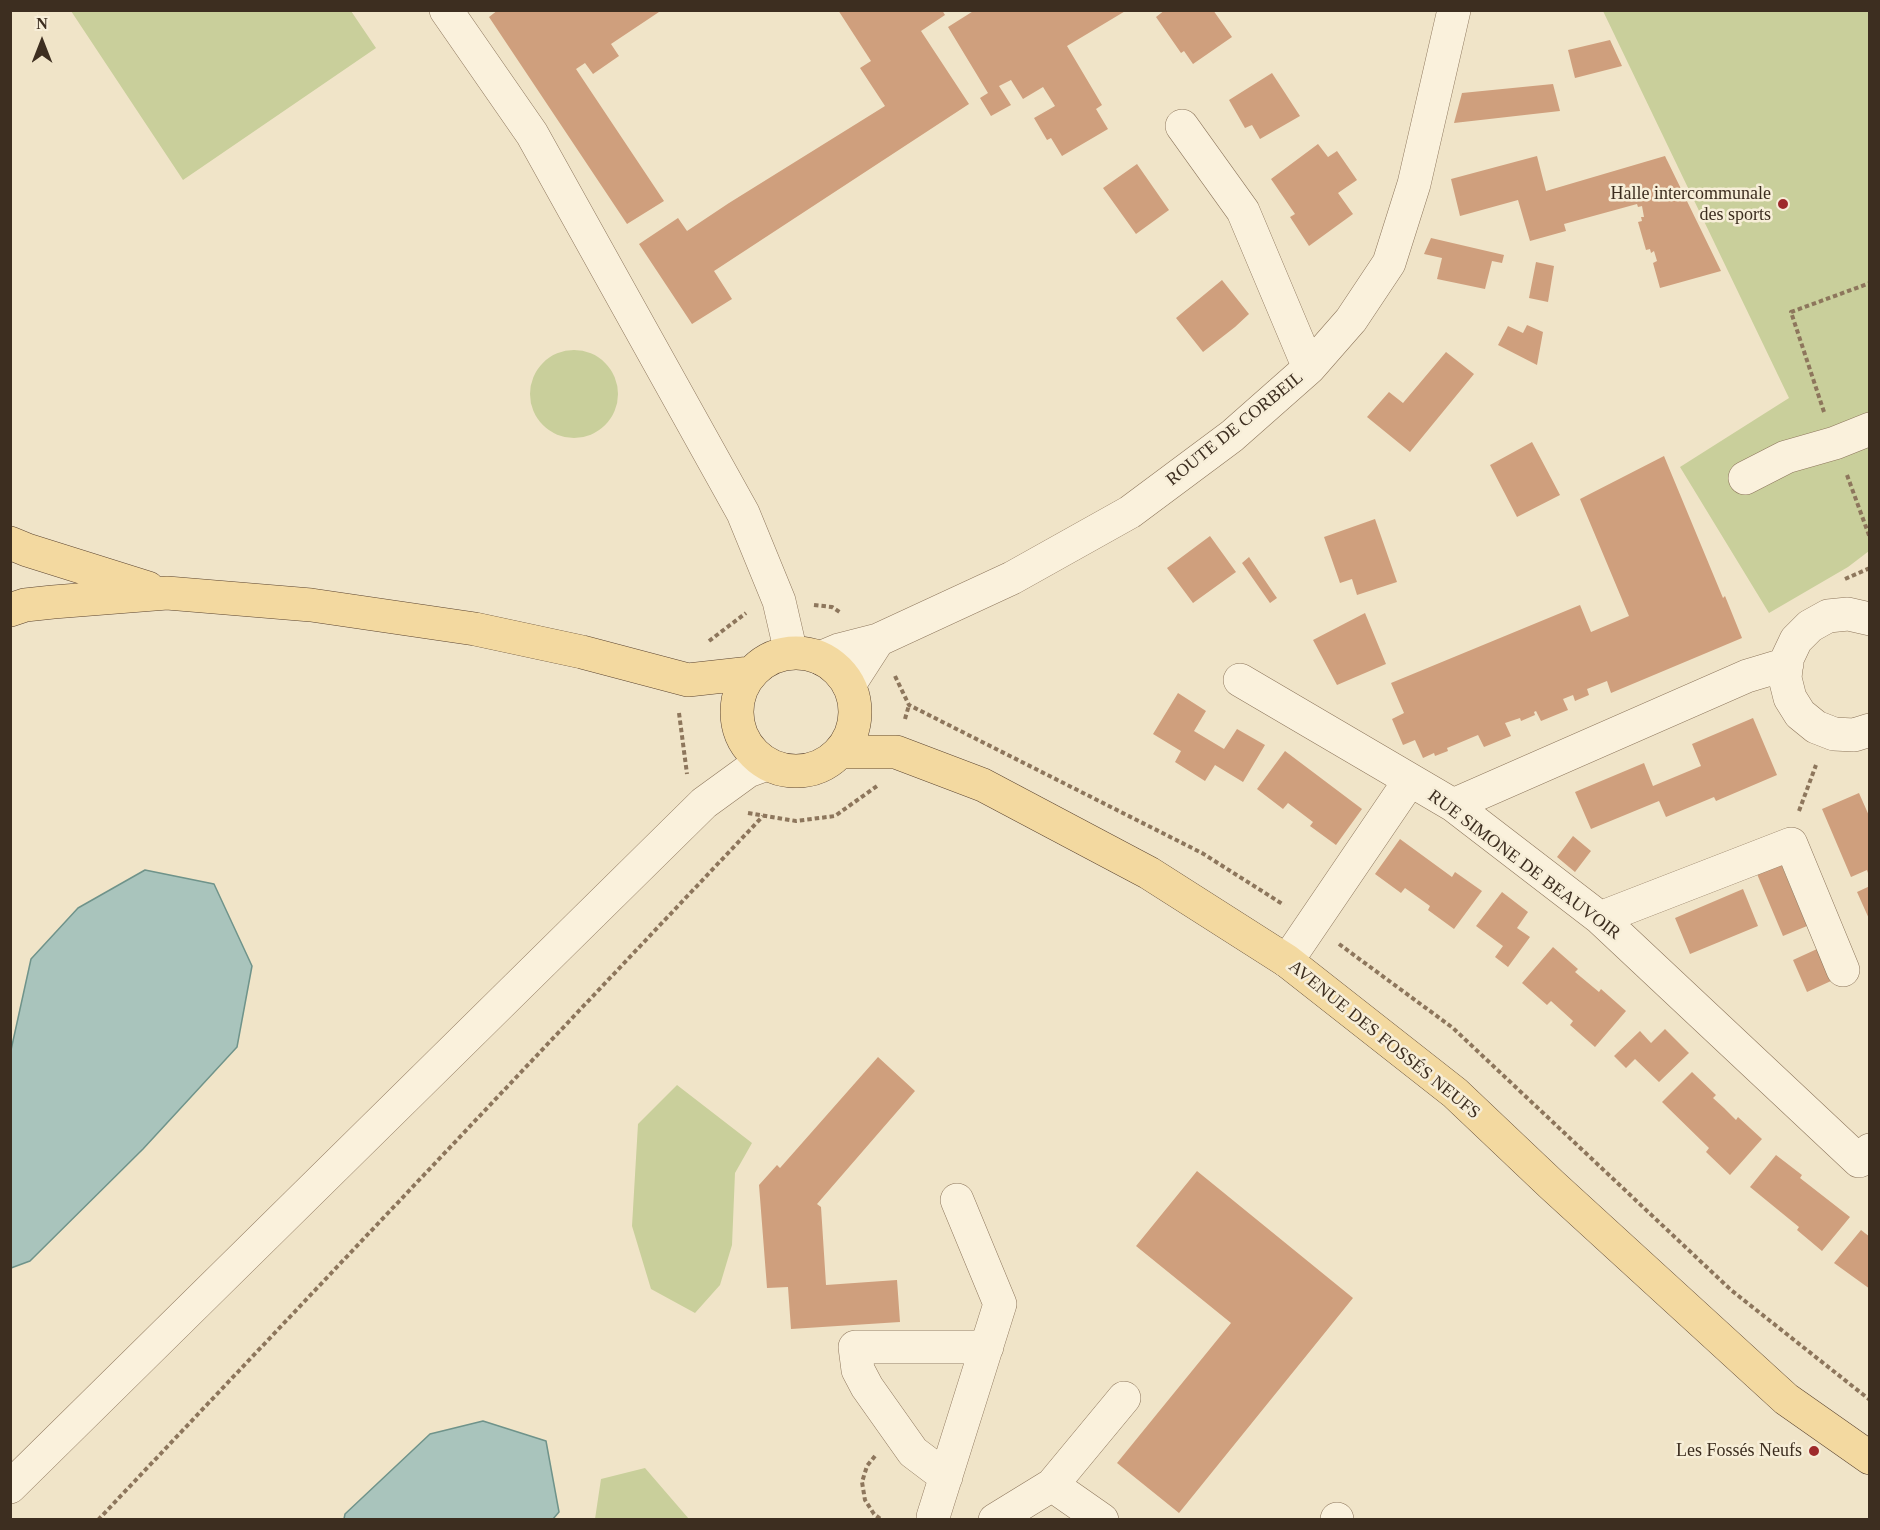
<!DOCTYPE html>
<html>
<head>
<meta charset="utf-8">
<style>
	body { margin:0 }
	#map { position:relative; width:1880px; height:1530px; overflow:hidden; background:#f0e4c8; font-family:Georgia,serif }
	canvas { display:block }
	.frame { position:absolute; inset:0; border:12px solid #3d2e20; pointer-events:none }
	.north { position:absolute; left:12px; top:12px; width:60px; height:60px; -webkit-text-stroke:4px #f7eed8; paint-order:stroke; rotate:0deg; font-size:16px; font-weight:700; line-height:24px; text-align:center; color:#3d2e20 }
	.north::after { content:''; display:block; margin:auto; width:21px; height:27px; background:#3d2e20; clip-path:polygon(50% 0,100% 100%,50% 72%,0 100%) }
</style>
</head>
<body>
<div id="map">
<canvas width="1880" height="1530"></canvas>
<div class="frame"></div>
<div class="north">N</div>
</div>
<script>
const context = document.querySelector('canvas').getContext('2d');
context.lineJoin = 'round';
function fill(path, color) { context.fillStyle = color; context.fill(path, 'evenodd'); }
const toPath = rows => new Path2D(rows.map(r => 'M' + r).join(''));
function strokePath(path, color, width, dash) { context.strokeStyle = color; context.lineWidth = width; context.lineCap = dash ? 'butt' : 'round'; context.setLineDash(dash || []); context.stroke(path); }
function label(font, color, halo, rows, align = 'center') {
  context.font = font + ' Georgia,serif'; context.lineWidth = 5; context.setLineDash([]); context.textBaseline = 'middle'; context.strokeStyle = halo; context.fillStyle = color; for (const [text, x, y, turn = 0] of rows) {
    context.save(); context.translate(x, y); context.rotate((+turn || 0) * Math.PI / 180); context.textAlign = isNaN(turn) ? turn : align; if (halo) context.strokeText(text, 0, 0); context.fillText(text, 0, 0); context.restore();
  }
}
const green = toPath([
	[71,11,351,11,376,48,183,180],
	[1603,11,1869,11,1869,551,1848,567,1769,613,1680,467,1789,398],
	'530 394a44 44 0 1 1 88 0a44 44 0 1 1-88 0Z',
	[677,1085,752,1143,735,1173,732,1245,720,1285,695,1313,651,1289,632,1226,638,1124],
	[645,1468,689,1519,595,1519,601,1479]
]);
const water = toPath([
	[145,870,214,884,252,966,237,1047,143,1149,30,1261,11,1268,11,1050,31,959,78,908,145,870],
	[483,1421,546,1441,559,1512,553,1519,344,1519,345,1514,430,1434,483,1421]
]);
const building = toPath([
	[498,10,662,10,611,44,619,56,593,74,585,63,576,69,664,201,627,224,489,17],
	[838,10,942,10,945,15,921,31,969,104,714,271,732,299,692,324,639,244,678,218,687,231,729,203,885,106,860,68,871,61],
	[975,10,1127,10,1067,46,1102,105,1096,109,1108,129,1062,156,1051,138,1047,140,1034,118,1055,106,1043,87,1023,99,1011,80,999,86,1011,105,991,116,980,98,988,93,948,27],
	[1165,10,1213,10,1232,37,1193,64,1184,51,1181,53,1156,17],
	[1610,40,1622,66,1575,78,1568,50],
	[1272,73,1300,116,1260,139,1252,125,1245,128,1229,100],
	[1553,84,1560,111,1454,123,1462,93],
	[1318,144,1328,157,1337,151,1357,180,1338,193,1353,214,1309,246,1290,217,1295,214,1271,179],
	[1537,156,1546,191,1665,156,1721,271,1660,288,1653,263,1657,261,1654,251,1651,253,1650,249,1646,250,1638,222,1642,221,1641,217,1644,217,1642,206,1638,207,1637,204,1564,224,1566,231,1530,241,1518,200,1460,216,1451,179],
	[1137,164,1169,210,1136,234,1103,188],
	[1431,238,1504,255,1502,263,1492,261,1485,289,1437,279,1442,258,1424,254],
	[1536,262,1554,266,1548,302,1529,298],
	[1222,280,1249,314,1235,327,1203,352,1176,318],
	[1527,325,1543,332,1537,365,1498,345,1508,326,1523,333],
	[1446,352,1474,374,1410,452,1367,417,1389,392,1403,403],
	[1532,442,1560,495,1517,517,1490,465],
	[1664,456,1723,598,1725,596,1742,638,1611,693,1607,681,1587,689,1589,695,1575,701,1573,695,1563,699,1568,710,1541,721,1536,711,1534,712,1535,715,1521,721,1520,718,1505,723,1511,736,1484,747,1478,735,1447,748,1448,751,1435,756,1434,753,1423,758,1415,740,1403,745,1392,719,1404,713,1391,683,1580,605,1591,632,1629,616,1580,499],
	[1375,519,1397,582,1357,595,1352,579,1340,583,1324,537],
	[1210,536,1236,572,1193,603,1167,568],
	[1249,557,1277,598,1270,603,1242,563],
	[1365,613,1386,664,1337,685,1313,640],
	[1178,693,1206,711,1194,731,1224,749,1237,729,1265,745,1243,782,1215,765,1205,781,1175,762,1181,751,1153,734],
	[1753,718,1777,775,1716,801,1714,797,1666,817,1659,801,1591,829,1575,792,1644,763,1653,786,1701,766,1692,744],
	[1285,751,1362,809,1336,845,1310,826,1313,822,1288,803,1283,809,1257,789],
	[1859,793,1870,818,1869,876,1867,870,1851,877,1822,809],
	[1573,836,1591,851,1575,872,1557,857],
	[1400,839,1452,877,1455,872,1482,891,1454,929,1428,910,1430,906,1405,888,1401,893,1375,874],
	[1781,864,1807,926,1783,936,1757,874],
	[1870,886,1870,921,1857,892],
	[1743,889,1758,926,1690,954,1675,918],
	[1502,892,1528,912,1517,928,1530,937,1508,967,1495,957,1503,946,1476,926],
	[1553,947,1578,969,1575,972,1599,992,1601,989,1626,1011,1595,1047,1570,1025,1573,1021,1551,1001,1547,1005,1522,983],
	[1817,949,1831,981,1807,992,1793,960],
	[1665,1029,1689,1053,1659,1082,1635,1059,1626,1068,1614,1056,1640,1031,1651,1043],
	[878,1057,915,1091,817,1204,821,1207,826,1285,897,1280,900,1322,791,1329,788,1287,767,1288,759,1185,777,1165,780,1168],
	[1692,1072,1716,1095,1713,1098,1724,1108,1736,1120,1738,1117,1762,1139,1730,1175,1706,1152,1709,1148,1662,1102],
	[1776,1155,1802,1175,1800,1178,1850,1217,1822,1251,1797,1230,1799,1227,1750,1187],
	[1197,1171,1353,1298,1179,1513,1117,1463,1231,1323,1136,1246],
	[1861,1230,1870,1237,1870,1289,1834,1263]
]);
const path = toPath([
	[1824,412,1791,312,1870,283],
	[1847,475,1870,538],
	[1845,579,1870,568],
	[814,605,832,607,841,613],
	[709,641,746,613],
	[895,676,909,705,1202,853,1284,905],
	[679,713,687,774],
	[905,719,909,705],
	[1799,811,1816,765],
	[748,813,796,821,835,816,877,786],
	[1339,944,1453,1028,1731,1290,1870,1400],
	[875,1456,867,1466,862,1482,865,1500,874,1514,882,1520],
	[98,1520,763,816]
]);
const minor = toPath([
	[446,10,532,134,743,513,779,601,791,653],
	[1182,126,1243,211,1309,368],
	[1745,478,1786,457,1835,443,1870,429],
	[1870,619,1848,614,1828,616,1810,626,1796,640,1787,659,1785,678,1790,698,1800,714,1816,727,1834,734,1854,735,1870,730],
	[820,658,839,650,878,640,1012,578,1130,512,1232,436,1309,368,1351,320,1389,263,1414,184,1454,10],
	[1240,680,1453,805,1600,918,1859,1161,1870,1150],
	[849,685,878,640],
	[1453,805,1747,676,1787,664],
	[1600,918,1791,844,1843,970],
	[1287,961,1410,780],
	[946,1477,913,1452,867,1387,858,1370,855,1347,987,1347],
	[1052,1485,1102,1520],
	[10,1487,704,803,748,771,767,764],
	[933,1517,1000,1304,957,1200],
	[1337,1519,1337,1520],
	[995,1520,1052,1485,1124,1398]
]);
const major = toPath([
	[10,543,27,550,148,588],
	[10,610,25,605,53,602,167,593,311,605,475,629,582,652,688,680,751,673],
	'737 712a59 59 0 1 1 118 0a59 59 0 1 1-118 0Z',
	[841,752,896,752,983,785,1149,873,1287,961,1455,1093,1552,1185,1786,1399,1870,1458]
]);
const markers = [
	[1783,204,6,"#9e2a2b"],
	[1814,1451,6,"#9e2a2b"]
];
const poiNames = [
	["Halle intercommunale",1771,194],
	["des sports",1771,215],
	["Les Fossés Neufs",1802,1451]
];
const streetNames = [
	["ROUTE DE CORBEIL",1235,429,-39],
	["RUE SIMONE DE BEAUVOIR",1524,865,37],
	["AVENUE DES FOSSÉS NEUFS",1384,1040,39]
];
fill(green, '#c9cf9b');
fill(water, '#a9c4bc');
strokePath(water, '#6f938a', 1.5);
fill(building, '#cf9f7d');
strokePath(minor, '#8d765c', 34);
strokePath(major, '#5b4430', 34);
strokePath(path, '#8d765c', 4, [4.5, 3]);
strokePath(minor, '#faf1dc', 33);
strokePath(major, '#f3d9a0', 33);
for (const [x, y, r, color] of markers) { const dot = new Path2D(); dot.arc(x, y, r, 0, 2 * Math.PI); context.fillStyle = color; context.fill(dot); strokePath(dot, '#f7eed8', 2); }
label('18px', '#3d2e20', '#f7eed8', poiNames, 'right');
label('18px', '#3d2e20', '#f7eed8', streetNames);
</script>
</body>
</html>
